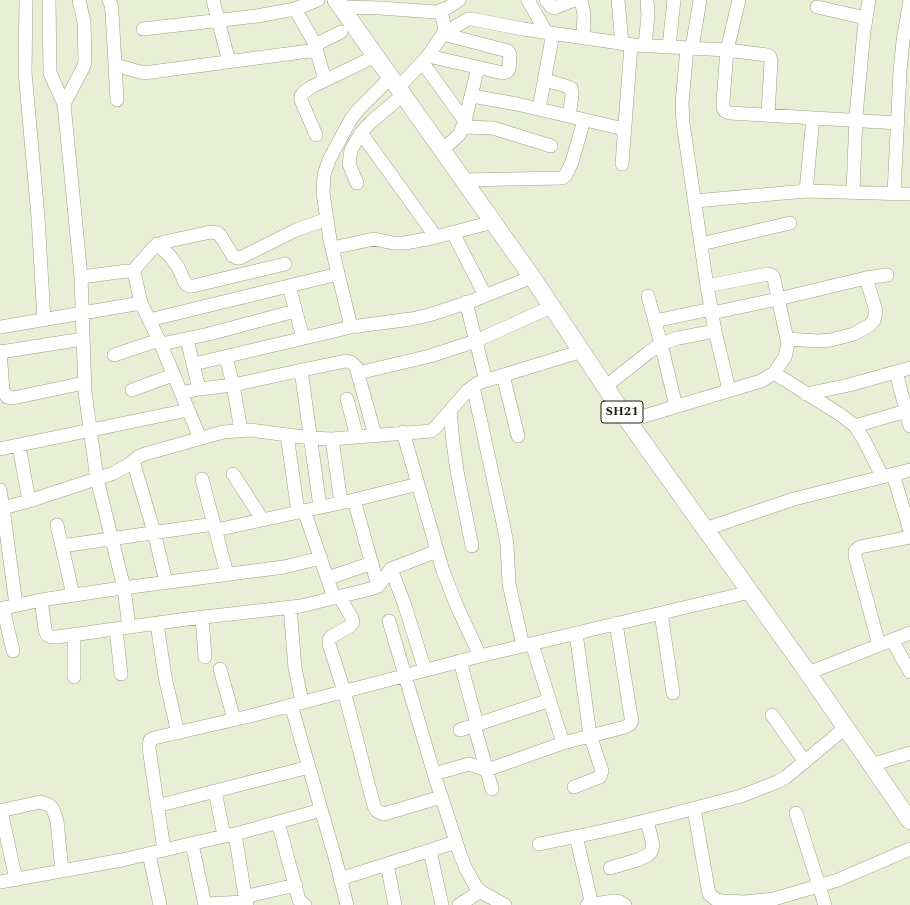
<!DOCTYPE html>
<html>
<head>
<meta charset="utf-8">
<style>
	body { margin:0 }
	canvas { display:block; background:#e8efd5 }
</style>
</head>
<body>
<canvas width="910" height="905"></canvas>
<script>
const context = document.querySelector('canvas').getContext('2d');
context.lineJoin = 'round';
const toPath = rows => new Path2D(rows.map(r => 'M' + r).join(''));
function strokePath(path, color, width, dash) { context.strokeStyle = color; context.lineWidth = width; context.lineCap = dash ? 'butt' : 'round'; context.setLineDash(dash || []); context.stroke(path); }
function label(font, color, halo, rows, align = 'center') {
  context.font = font + ' Spectral,serif'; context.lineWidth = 3.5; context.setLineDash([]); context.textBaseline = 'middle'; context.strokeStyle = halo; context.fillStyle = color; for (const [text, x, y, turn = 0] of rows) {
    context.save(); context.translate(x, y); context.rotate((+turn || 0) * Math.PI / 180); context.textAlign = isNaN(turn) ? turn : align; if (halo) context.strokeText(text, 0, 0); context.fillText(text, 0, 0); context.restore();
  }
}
const minor = toPath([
	[26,0,25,72,38,217,44,320],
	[49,0,50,73,64,104],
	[79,0,84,22,85,62,83,68,64,104,81,277,85,392,97,479,124,588,129,627],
	[109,0,111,4,112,12,117,100],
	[213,0,229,62],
	[528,0,546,32],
	[546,0,551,6,554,8,574,0],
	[581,0,584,14,583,38],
	[618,0,622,44],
	[739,0,727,50,723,102,723,108,725,111,730,113,898,123],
	[341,7,380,8,436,12,449,7,459,0],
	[817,7,866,18],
	[295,9,314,42,325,80],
	[143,29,257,16,295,9,318,0],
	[443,34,468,19,472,19,523,29,634,45,727,50,767,55,770,57,771,61,768,115],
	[315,45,341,32],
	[645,46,648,15,647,0],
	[669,47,674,0],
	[687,48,682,103,683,123,707,286,715,331,729,390],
	[692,48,700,0],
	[428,56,503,73,507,72,509,69,510,55,508,51,443,34],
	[422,62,465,121],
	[115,65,144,73,317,50],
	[544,80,563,85,571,88,572,96,569,116],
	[399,87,428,56,443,34,445,29,441,11],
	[472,96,517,104,624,129],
	[539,109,553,33],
	[463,127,493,128,551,146],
	[361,133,436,237],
	[316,135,301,100,301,96,303,93,311,87,376,56],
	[442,150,459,135,465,121,478,67],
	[622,164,631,45],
	[463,180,562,178,566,175,572,162,584,120],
	[357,183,349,164,351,150,361,133,371,122,404,94],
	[806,191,813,118],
	[853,192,856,116,864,31,869,0],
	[894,193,900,71,903,41,910,0],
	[695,201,806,191,910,194],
	[453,233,485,295],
	[157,244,170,256,178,267,185,283,189,286,193,286,285,264],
	[701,244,790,223],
	[332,248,374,239,393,243,405,243,432,238,493,222],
	[132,272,153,248,164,242,211,232,218,233,220,235,233,256,237,258,240,258,296,230,327,219],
	[81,277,127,271,132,272,135,276,141,303,159,340,200,438],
	[289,286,303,338],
	[648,296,661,344,676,406],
	[466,302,486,381],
	[712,313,778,299,866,278,887,275],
	[149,320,338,274],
	[655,321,711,309],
	[0,327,141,303],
	[351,327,330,240,323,193,324,175,329,160,351,119,358,110,391,77],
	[187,339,199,389],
	[787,339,818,341,831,340,854,334,870,325,874,320,876,311,866,278],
	[161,344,209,334,295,311],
	[0,351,3,391,7,397,13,398,84,383],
	[0,352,83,339],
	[114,355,159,340],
	[226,357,233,385,241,430],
	[194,364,351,327,411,319,429,315,472,301,532,277],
	[301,370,320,507],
	[896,372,910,426],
	[358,373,430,356,476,341,553,306],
	[774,373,841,415,855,426,864,440,882,476],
	[503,375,518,436],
	[473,386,503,523,507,544,509,584,523,646],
	[605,387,649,352,661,344,678,338,715,331],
	[132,390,173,375],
	[181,393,199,389,233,385,307,369,346,361,351,362,356,367,375,435],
	[806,394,849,385,910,368],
	[347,399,357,437],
	[450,411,453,442,457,471,472,546],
	[628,421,761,381,774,373,785,357,788,344,774,279,772,275,768,274,707,286],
	[855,426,906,411],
	[403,432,443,571,456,604,480,656],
	[287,435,298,512],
	[332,439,341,503],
	[19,446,29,501],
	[0,449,188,410],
	[133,461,154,532,166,582],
	[233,474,262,519],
	[893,474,910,531],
	[202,479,227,574],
	[0,490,3,508],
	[354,500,378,586],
	[304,510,334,598],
	[57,525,73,595],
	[705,529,794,499,910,470],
	[216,530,354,500,418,484],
	[62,546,214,524],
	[391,569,404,603,425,670],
	[328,578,372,563],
	[339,596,352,618,353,622,350,626,331,637,329,640,329,644,344,691,374,806,377,811,384,814,441,797],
	[41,600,45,630,47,635,51,637,57,637,187,619,301,606,374,588,378,586,391,569,437,551],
	[16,605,3,508,29,501,114,473,128,465,138,457,145,454,223,432,250,430,310,438,332,439,431,431,435,428,467,391,478,383,582,351],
	[290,607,295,668,302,702],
	[3,608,13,651],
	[0,609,41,600,115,589,284,567,321,558],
	[661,613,673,693],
	[202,617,205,657],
	[389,621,434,774,460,854,466,869,476,887,483,893,505,905],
	[157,624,165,677,178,733],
	[116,629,121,674],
	[892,640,910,672],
	[532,644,563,743],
	[879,645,855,556,855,551,860,547,910,537],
	[460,661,477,724],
	[220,669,234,719],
	[808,673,910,633],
	[74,677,74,635],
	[291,705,336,861,347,905],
	[772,715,805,762],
	[474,725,492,789],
	[460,730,550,700],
	[871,765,910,753],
	[434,774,469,764,487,770,563,743,625,727,630,724,632,720,631,717,616,623],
	[574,787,600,777,602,771,590,735,576,633],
	[215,791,224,836],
	[157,806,309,767],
	[694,809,709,894,715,899,721,901,745,902,774,899,838,880,910,849],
	[0,811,40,802,49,805,53,809,57,821,62,871],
	[1,811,16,880],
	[796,813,825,905],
	[278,822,299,900,305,905],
	[576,836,592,905],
	[192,844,205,905],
	[539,844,603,831,669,815,741,796,777,782,786,777,845,728],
	[164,850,149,748,150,740,154,738,254,715,480,656,750,592],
	[430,851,442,905],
	[149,854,160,905],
	[387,864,395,905],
	[610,868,637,860,648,855,651,852,653,845,647,821],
	[340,879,456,842],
	[0,882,122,860,181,846,243,832,321,810],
	[205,904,246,902,235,834],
	[247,905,246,902,248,897,252,895,296,885],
	[459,905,481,891],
	[587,905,614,901,620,902,625,905]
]);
const major = toPath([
	[336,0,532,277,628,421,808,673,910,821]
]);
const shields = [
	[622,412,42]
];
const shieldNames = [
	["SH21",622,412]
];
strokePath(minor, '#9ba289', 14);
strokePath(major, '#9ba289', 18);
strokePath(minor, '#fff', 13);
strokePath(major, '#fff', 17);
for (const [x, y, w] of shields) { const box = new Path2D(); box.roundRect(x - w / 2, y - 11, w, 22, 3); context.fillStyle = '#fff'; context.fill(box); strokePath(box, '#1c1e15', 1); }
label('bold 13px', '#1c1e15', null, shieldNames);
</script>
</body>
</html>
